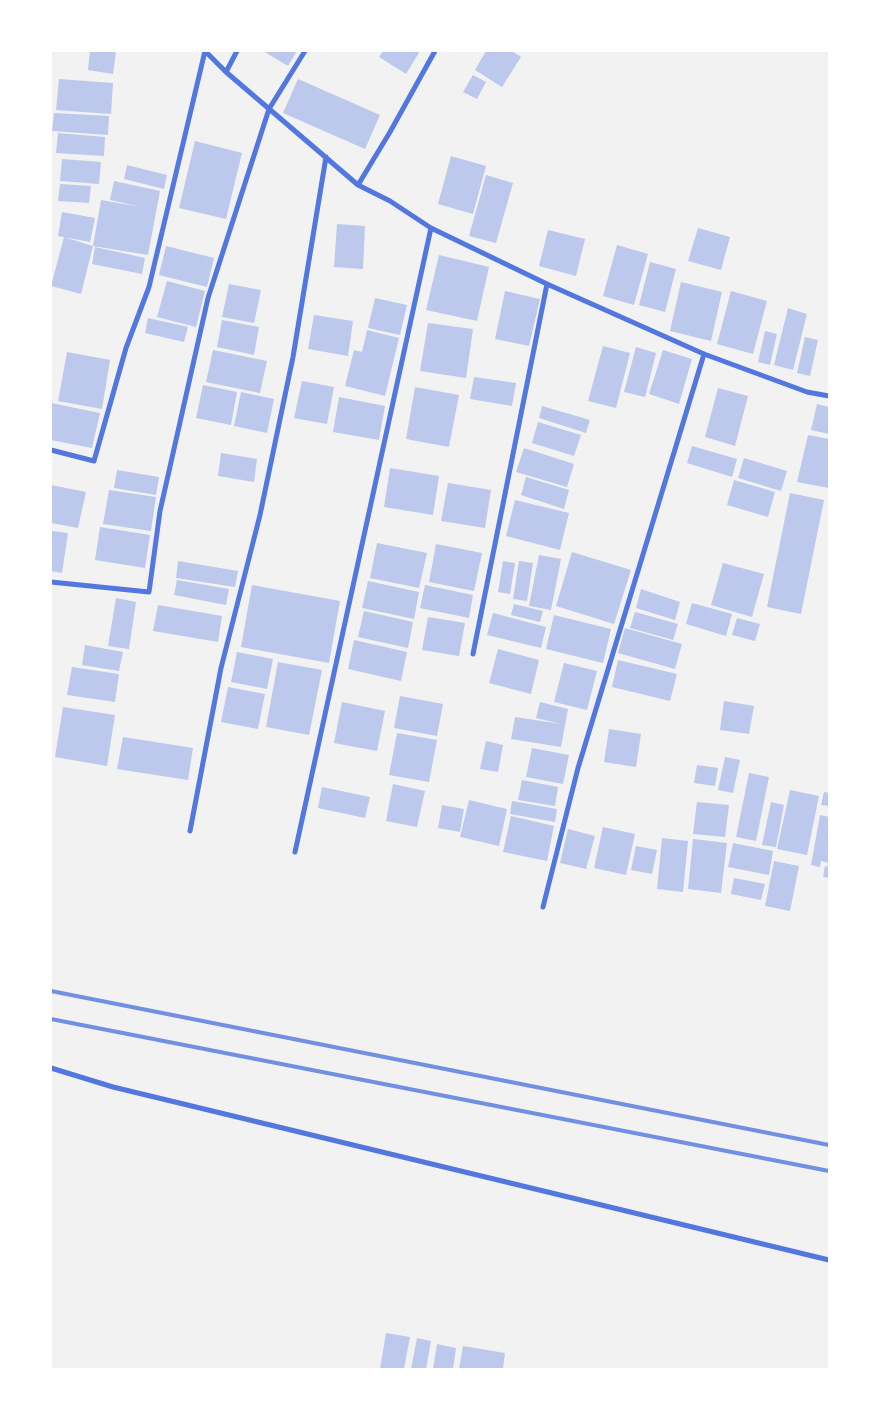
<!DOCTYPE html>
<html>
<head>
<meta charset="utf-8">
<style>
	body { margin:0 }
	#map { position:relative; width:880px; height:1420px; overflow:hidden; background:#f2f2f2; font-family:"Golos Text",sans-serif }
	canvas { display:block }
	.frame { position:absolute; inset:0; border:52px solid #fff; pointer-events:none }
</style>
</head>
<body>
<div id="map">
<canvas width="880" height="1420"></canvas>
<div class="frame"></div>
</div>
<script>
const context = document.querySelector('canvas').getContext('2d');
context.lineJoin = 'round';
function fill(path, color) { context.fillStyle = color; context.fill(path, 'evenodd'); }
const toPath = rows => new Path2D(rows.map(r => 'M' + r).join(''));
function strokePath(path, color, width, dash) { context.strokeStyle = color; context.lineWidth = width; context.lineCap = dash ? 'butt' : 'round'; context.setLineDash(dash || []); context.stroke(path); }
const building = toPath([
	[90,51,116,51,113,74,88,70],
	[263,51,297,51,288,66],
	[383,51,420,51,406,74,379,57],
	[486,51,512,51,521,57,502,87,475,70],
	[473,75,486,82,477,99,463,92],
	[59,79,113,83,111,114,56,110],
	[298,79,380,115,365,149,283,113],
	[54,113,109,116,108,135,52,131],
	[58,133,105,137,104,156,56,153],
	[195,141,242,153,226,219,179,208],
	[451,156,486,166,473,214,438,204],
	[62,159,101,162,99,184,60,181],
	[127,165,167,175,164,189,124,179],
	[486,175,513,183,496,243,469,236],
	[114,181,160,191,148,255,93,246,81,294,51,286,64,237,93,246,101,200,141,207,110,200],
	[60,184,91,186,89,203,58,201],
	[62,212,95,218,90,242,58,236],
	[337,224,365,226,363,269,334,267],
	[698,228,730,237,721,270,688,261],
	[548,230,585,239,576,276,539,266],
	[617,245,648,254,634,305,603,296],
	[166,246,214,258,207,287,159,275],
	[95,247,145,258,142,274,92,264],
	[439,255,489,267,477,321,426,310],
	[650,262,676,269,665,312,639,305],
	[167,281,205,291,196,327,157,317],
	[681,282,722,292,711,341,670,331],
	[229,284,261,290,254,323,222,317],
	[505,291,540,299,529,346,495,339],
	[731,291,767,301,753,354,717,344],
	[375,298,407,305,400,335,368,328],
	[788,308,807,314,793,370,774,365],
	[314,315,353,321,348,356,308,349],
	[148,318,188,327,184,342,145,333],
	[222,320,259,327,254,355,217,347],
	[428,323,473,329,466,378,420,371],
	[367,330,399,338,385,396,345,386,354,350,362,352],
	[765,331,777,334,770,365,758,362],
	[805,337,818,340,810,376,797,373],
	[603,346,630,353,616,408,588,401],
	[636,347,656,353,645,397,624,392],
	[213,350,267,361,260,393,206,382],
	[663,350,692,359,679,404,649,394],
	[67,352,110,360,102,409,58,401],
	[474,377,516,383,512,406,470,399],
	[302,381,334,387,327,424,294,418],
	[203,385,237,392,231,425,196,418],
	[415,387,459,395,449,447,406,439],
	[718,388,748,396,735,446,705,437],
	[241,392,274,399,267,433,234,426],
	[339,397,385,406,379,440,333,432],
	[51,403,100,413,92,448,51,440],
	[817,404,829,407,829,434,811,430],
	[542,406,590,420,586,433,539,418],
	[538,422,581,435,574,456,532,443],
	[808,435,829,439,829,488,797,482],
	[692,446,737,459,732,477,687,463],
	[524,448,574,464,567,487,516,472],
	[221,453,257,459,254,482,218,476],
	[744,458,787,471,781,491,738,478],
	[390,468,439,476,433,515,384,507],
	[117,470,159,477,156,495,114,488],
	[526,477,569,490,564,509,521,495],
	[734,480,775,492,768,517,727,505],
	[448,483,491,490,485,528,441,521],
	[51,485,86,492,78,528,51,523],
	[109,490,156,497,151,531,103,524],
	[790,493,824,500,801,614,767,607],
	[515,500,569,513,560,550,506,536],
	[100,527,150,535,145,568,95,560],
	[51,531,68,533,62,573,51,571],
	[377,543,427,553,419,588,370,578],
	[436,544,482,553,474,591,429,582],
	[572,552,631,570,614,624,556,606],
	[539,555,561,559,551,610,529,606],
	[178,561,238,571,235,587,176,578],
	[503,561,515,563,510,594,498,592],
	[519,561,533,563,527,601,513,599],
	[723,563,764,574,752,617,711,605],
	[177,580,229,589,226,605,174,595],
	[368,581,419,592,414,619,362,608],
	[252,585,340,601,329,663,241,647],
	[425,585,473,595,469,618,420,608],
	[641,589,680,602,675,620,636,608],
	[116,598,136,602,129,649,108,646],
	[692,603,732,614,726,636,686,624],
	[514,604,543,611,540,622,511,615],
	[158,605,222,616,218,642,153,631],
	[364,611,413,622,408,648,358,637],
	[635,612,678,624,673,640,630,628],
	[493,613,546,627,541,648,487,635],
	[554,615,611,629,603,663,546,649],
	[428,617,465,623,459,656,422,650],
	[737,618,760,624,755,641,732,635],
	[625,628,682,644,675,669,618,653],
	[354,640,407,652,401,681,348,669],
	[85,645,123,652,119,671,82,665],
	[498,649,539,660,531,694,489,683],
	[237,652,273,659,267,689,231,682],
	[618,660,677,674,670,701,612,687],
	[278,662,322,670,309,735,266,727],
	[564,663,597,671,587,710,554,702],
	[72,667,119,674,115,702,67,695],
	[228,687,265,694,258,729,221,722],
	[400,696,443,704,437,736,394,728],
	[724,701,754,706,749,734,720,730],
	[342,702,385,711,377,751,334,743],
	[540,702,568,709,561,747,511,739,515,717,561,724,536,718],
	[63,707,115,715,107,766,55,757],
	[609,729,641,734,636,767,604,762],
	[397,733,437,740,429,782,389,775],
	[123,737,193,748,188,780,117,769],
	[486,741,503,745,498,772,480,769],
	[532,748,569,755,563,784,526,777],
	[725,757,740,760,733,793,718,790],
	[697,765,718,768,715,786,694,783],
	[749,773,769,777,756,841,736,837],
	[522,780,558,787,555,806,518,800],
	[393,784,425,791,417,827,386,821],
	[322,787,370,797,365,818,318,808],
	[790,790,819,796,807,855,777,849],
	[824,792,829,793,829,806,821,805],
	[469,800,507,809,499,846,460,837],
	[512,801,557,809,555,822,510,814],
	[697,802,729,805,725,837,693,834],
	[771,802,784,805,776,847,762,845],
	[442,805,464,809,460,832,438,828],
	[820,815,829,817,829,863,821,861,820,867,811,865],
	[511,816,554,826,547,861,503,852],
	[603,827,635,834,626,875,594,868],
	[568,829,595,836,586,869,560,863],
	[662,838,688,841,683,892,657,889],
	[693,839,727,843,721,893,688,889],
	[733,843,773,851,769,875,728,867],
	[636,846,657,850,652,874,631,870],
	[774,861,799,866,790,911,765,906],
	[825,866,829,867,829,878,823,877],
	[734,878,765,884,761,900,731,894],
	[386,1333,410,1337,404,1369,380,1369],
	[417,1338,431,1341,426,1369,411,1369],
	[437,1344,456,1348,453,1369,433,1369],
	[463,1346,505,1353,503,1369,459,1369]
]);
const minor = toPath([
	[205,51,226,72,358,185,390,201,431,228,547,284,704,354,807,392,829,396],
	[226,72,237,51],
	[358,185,390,132,435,51],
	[51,450,94,461,126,348,149,287,205,51],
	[51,582,149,592,160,511,208,298,269,109,305,51],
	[473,654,547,284],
	[190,831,221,668,260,515,293,357,326,157],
	[295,852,431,228],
	[543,907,578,768,704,354],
	[51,1068,113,1087,829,1260]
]);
const rail = toPath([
	[51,991,829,1145],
	[51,1019,829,1171]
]);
fill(building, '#bdc9ec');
strokePath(minor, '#5277de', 5);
strokePath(rail, '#7290e2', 4);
</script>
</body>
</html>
